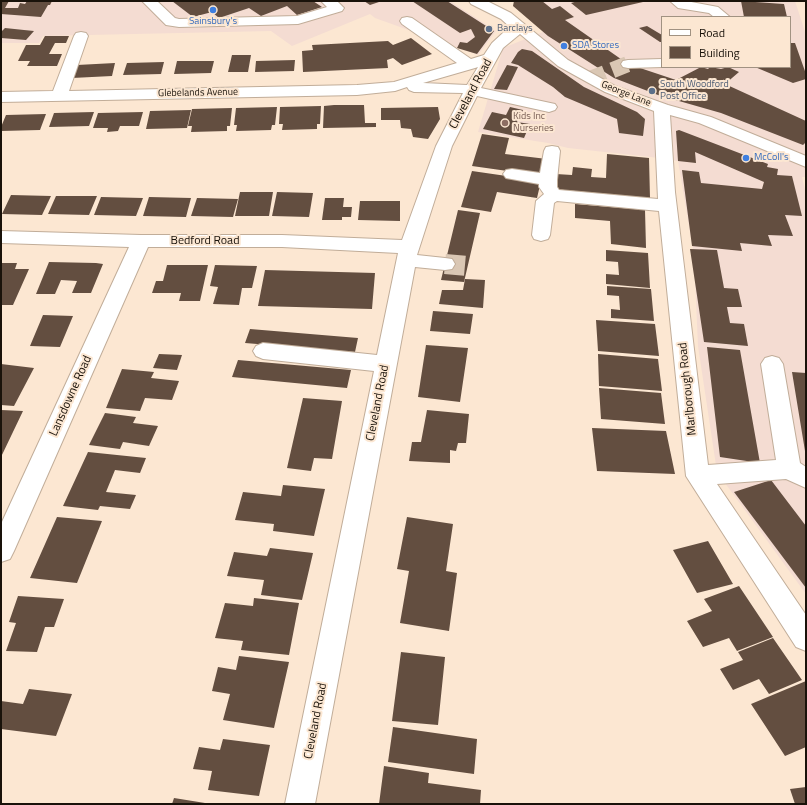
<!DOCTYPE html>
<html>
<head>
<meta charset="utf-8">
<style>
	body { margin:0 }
	#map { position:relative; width:807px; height:805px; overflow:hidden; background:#fce7d2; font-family:"Titillium Web",sans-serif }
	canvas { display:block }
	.frame { position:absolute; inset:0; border:2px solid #19120a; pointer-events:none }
	.legend { position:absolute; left:661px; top:16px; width:130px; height:52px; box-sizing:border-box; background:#fce7d2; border:1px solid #a19282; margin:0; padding:5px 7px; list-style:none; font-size:12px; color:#19120a }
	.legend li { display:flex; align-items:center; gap:8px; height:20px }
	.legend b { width:20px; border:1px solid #a19282 }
</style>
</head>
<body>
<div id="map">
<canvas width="807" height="805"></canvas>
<div class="frame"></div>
<ul class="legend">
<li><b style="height:5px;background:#fff"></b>Road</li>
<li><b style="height:11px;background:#634e40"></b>Building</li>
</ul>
</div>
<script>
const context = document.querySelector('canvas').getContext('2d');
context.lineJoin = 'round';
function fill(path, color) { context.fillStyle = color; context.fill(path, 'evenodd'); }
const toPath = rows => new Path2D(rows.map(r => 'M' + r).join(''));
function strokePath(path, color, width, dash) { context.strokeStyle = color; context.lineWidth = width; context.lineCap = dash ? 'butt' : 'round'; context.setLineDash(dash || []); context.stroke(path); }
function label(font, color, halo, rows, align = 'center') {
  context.font = font + ' "Titillium Web",sans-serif'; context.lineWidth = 4; context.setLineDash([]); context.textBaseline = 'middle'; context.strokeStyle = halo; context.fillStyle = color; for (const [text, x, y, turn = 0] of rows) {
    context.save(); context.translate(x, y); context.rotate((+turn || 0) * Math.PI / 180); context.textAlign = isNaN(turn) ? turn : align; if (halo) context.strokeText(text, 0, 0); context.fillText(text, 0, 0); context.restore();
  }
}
const commercial = toPath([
	[1,1,450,1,496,31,478,55,375,18,370,14,292,46,271,31,43,36,39,43,1,43],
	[513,1,795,1,806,35,806,177,802,177,806,194,806,594,717,472,698,346,694,255,678,161,651,157,568,148,548,143,478,132,503,48,543,32],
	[662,17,790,17,790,67,662,67]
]);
const building = toPath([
	[1,1,9,1,5,8,18,8,20,3,25,4,27,1,52,1,50,5,48,5,41,17,1,14],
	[172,1,313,1,322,7,297,15,287,6,261,16,249,8,219,18,212,12,193,17],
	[364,1,382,1,370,5],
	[412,1,447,1,494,31,477,54,457,48,460,42,467,43,475,37,471,29,460,33],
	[514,1,542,1,552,9,560,6,574,17,565,20,628,64,676,80,701,67,708,69,710,67,721,69,728,67,739,72,725,84,806,121,806,142,803,145,721,113,658,95,614,78,548,36,513,6],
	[578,1,643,1,643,2,586,15,571,3],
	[741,1,784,4,787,17,744,17],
	[647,26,662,35,662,42,660,42,639,28],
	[5,28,24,30,34,31,26,40,1,38,1,32],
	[45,36,69,36,66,43,55,43,49,54,62,54,57,66,27,66,30,61,18,61,26,45,40,45],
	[411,38,432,54,402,65,393,58,387,60,388,68,303,72,302,51,313,50,312,45,388,41,393,45],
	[790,43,795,43,806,74,806,79,793,83,755,67,790,67],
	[522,49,532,51,584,87,637,112,645,119,643,136,619,133,617,119,565,97,553,87,518,65,511,63,518,52],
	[232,55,251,55,248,72,228,72],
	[295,60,294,71,255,72,256,61],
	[177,61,214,61,211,73,174,74],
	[164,62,161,74,123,75,127,63],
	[115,63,112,76,72,78,77,65],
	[507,65,518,67,507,90,494,89],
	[334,105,364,105,365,123,376,123,376,127,323,128,324,106],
	[321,106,320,124,317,124,317,129,282,130,283,124,279,124,280,107],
	[277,107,275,125,272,125,271,130,236,131,237,125,234,125,236,108],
	[438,107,440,119,428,139,413,137,411,129,401,128,400,120,381,120,381,108],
	[510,107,523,110,517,122,530,124,524,138,483,129,492,112,506,115],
	[232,108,230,126,227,126,227,131,191,132,192,126,188,126,192,109],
	[191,110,187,128,146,129,150,111],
	[94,112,89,126,49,127,54,113],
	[143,112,139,126,120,126,118,131,107,132,108,128,93,128,98,113],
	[46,114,40,130,1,131,1,127,6,115],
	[679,130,768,164,767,167,778,169,777,175,792,176,802,216,785,215,793,236,768,235,772,246,740,243,742,251,692,246,682,170,699,172,701,183,762,189,764,182,695,152,696,163,678,161,676,131],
	[482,134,509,138,505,154,547,159,543,176,472,166],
	[607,154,649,158,650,198,554,189,556,174,572,175,573,167,592,169,591,177,606,178],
	[472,171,541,181,537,198,497,192,491,212,461,207],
	[240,192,273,192,269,216,235,216],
	[277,192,313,193,309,217,272,216],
	[11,195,51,196,42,215,2,214],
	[56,196,97,196,89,215,48,214],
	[101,197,143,198,136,216,94,215],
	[149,197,191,198,186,217,143,216],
	[197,198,238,199,233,217,191,216],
	[325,198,344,198,343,207,352,207,351,217,342,217,342,220,322,220],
	[360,201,400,201,400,221,358,220],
	[575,204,645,210,646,248,611,244,610,221,575,218],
	[458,210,480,213,464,282,441,280],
	[690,249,717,250,724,288,738,289,742,307,727,307,730,323,744,324,748,346,704,342],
	[606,250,648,253,650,288,606,284,606,274,619,275,618,262,606,261],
	[49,262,96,263,103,264,91,293,72,293,77,281,61,280,55,294,36,294],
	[1,263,17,263,15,269,29,269,13,305,1,305],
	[167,265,208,265,200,301,179,301,181,293,152,293,156,281,163,281],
	[215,265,257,266,252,288,242,288,239,305,213,304,218,287,210,286],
	[265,270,375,273,372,309,258,306],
	[465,279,485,280,483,308,439,304,442,290,463,290],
	[607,286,651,289,654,321,611,318,611,309,620,310,619,296,607,295],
	[433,311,473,314,470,334,430,331],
	[43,315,73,316,60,347,30,346],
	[596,320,655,324,659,356,598,351],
	[250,329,358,338,355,352,245,343],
	[426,345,468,348,460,402,418,397],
	[707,347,740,350,760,463,720,457],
	[159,354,182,355,177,370,153,368],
	[598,354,658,359,662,391,599,386],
	[238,360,351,370,347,388,232,377],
	[1,364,34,368,14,406,1,405],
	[122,369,154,372,151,378,179,381,172,400,145,398,140,411,106,408],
	[792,372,806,373,806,451,805,451],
	[599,388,661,393,665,424,601,419],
	[303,398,342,401,332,459,314,458,311,471,287,468],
	[1,410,23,411,1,457],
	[427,410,469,414,466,443,458,443,456,451,450,450,450,463,409,461,412,442,421,442],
	[105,413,136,417,133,423,158,426,149,446,123,442,120,449,89,445],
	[592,428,666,431,675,474,597,471],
	[88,452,146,458,140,473,115,470,106,492,136,495,130,509,100,506,98,510,63,506],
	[771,480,806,526,806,588,734,492],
	[283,485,325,489,314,536,273,531,274,524,235,520,243,492,281,496],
	[57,517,102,521,77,583,30,578],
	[407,517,453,524,446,571,457,573,449,631,400,623,409,571,397,569],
	[708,541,733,584,697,593,673,550],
	[270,548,313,553,302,600,261,595,264,580,227,576,234,552,267,556],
	[739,586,773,637,737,651,729,638,703,647,687,621,712,611,704,599],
	[18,596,64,599,54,627,45,627,37,652,6,651,16,623,9,622],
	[254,598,299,603,289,655,241,650,243,641,215,638,225,603,253,606],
	[773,638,802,680,769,694,759,679,733,690,720,669,743,660,738,652],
	[401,652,445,657,438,725,392,721],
	[239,656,289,662,274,728,223,720,230,694,212,691,218,667,236,670],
	[806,681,806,747,785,756,751,704],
	[29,689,72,694,56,736,1,729,1,701,23,704],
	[393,727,477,739,474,774,388,762],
	[223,739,270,745,259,796,208,790,212,771,193,769,199,747,220,750],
	[384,766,429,773,428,783,481,790,480,804,379,804],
	[806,787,806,804,795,804,790,789],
	[174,798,205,803,205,804,172,804]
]);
const minorTunnelFar1 = toPath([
	[590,79,628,64]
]);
const minorTunnel = toPath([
	[445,264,467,266]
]);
const minor = toPath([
	[142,1,157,1,175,18,179,19,297,16,327,7,321,1,337,1,344,8,342,11,298,24,179,27,166,25,142,1],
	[469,1,487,1,511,13,568,60,615,86,668,105,711,117,806,156,806,167,699,123,670,115,675,192,708,465,776,460,761,364,765,358,772,356,779,358,783,364,800,463,806,467,806,488,786,479,717,484,806,615,806,651,796,647,686,476,659,211,557,201,554,203,550,235,548,239,541,241,534,239,532,235,536,201,544,194,539,187,539,184,506,178,503,174,506,170,512,169,540,173,544,151,546,147,552,146,558,147,560,151,557,180,557,187,559,190,658,199,654,111,605,92,558,66,520,34,503,48,481,88,555,104,557,107,555,110,549,112,477,96,452,146,417,255,445,258,452,259,455,264,452,269,445,270,415,267,315,804,285,804,374,371,263,359,256,356,253,351,256,346,263,343,377,355,398,253,282,247,148,247,14,551,10,559,1,562,1,524,129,247,1,243,1,231,141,235,282,235,402,240,436,146,463,93,414,92,409,90,407,87,395,91,357,95,1,102,1,92,53,91,74,36,76,33,81,32,86,33,88,36,69,91,357,85,394,82,457,63,402,24,400,21,402,18,407,17,412,18,471,59,484,55,492,43,505,31,511,28,501,19,471,4,469,1],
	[478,67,467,85,423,83,475,68,478,67],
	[670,1,686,1,718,7,730,17,714,17,709,13,678,8,670,1],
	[662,59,662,67,664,67,662,67,628,68,623,67,621,64,623,61,628,60,662,59]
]);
const markers = [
	[213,10,4,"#3f7fe0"],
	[489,29,4,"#5c6f8a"],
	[564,46,4,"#3f7fe0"],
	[652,91,4,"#5c6f8a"],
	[505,123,4,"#8d6e63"],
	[746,158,4,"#3f7fe0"]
];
const farShopnames = [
	["Sainsbury's",213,22,"center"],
	["SDA Stores",572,46],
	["McColl's",754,158]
];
const farServicenames = [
	["Barclays",497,29],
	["South Woodford",660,85],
	["Post Office",660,97]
];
const farStreetnames = [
	["Glebelands Avenue",198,93,-1],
	["George Lane",626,94,22]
];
const farEducationnames = [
	["Kids Inc",513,117],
	["Nurseries",513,129]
];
const streetNames = [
	["Cleveland Road",471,94,-62],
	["Bedford Road",205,241],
	["Marlborough Road",688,389,-96],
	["Lansdowne Road",71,396,-66],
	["Cleveland Road",378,403,-79],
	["Cleveland Road",316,721,-79]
];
fill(commercial, '#f4dcd2');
fill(building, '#634e40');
strokePath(minorTunnelFar1, '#dac7b4', 16, [16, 8]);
strokePath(minorTunnel, '#dac7b4', 20, [20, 10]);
strokePath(minor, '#c1ad99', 2);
fill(minor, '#fff');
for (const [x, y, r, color] of markers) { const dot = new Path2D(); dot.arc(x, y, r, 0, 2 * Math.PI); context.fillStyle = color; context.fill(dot); strokePath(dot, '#fce7d2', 1.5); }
label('10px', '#366cbe', '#fce7d2', farShopnames, 'left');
label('10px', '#4e5e75', '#fce7d2', farServicenames, 'left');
label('10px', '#19120a', '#fce7d2', farStreetnames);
label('10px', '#785e54', '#fce7d2', farEducationnames, 'left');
label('12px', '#19120a', '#fce7d2', streetNames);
</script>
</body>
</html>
